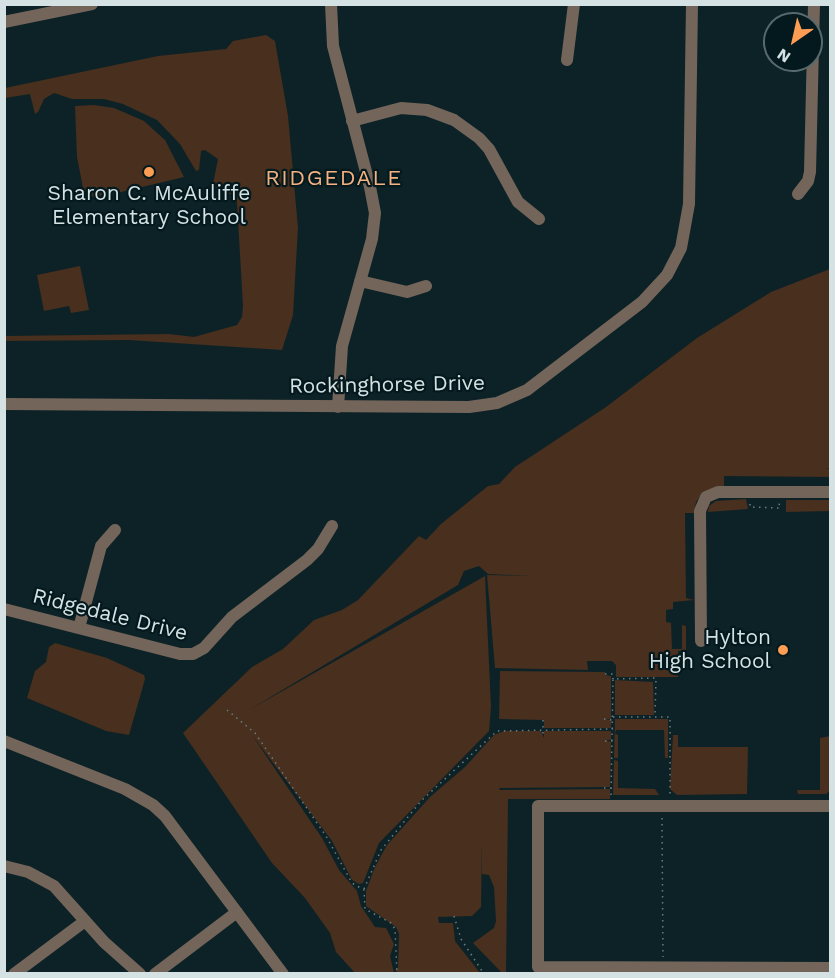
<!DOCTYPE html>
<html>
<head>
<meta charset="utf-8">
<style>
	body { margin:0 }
	#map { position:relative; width:835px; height:978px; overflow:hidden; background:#0d2226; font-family:"Work Sans",sans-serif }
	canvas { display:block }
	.frame { position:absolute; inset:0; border:6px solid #d5e2e4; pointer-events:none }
	.north { position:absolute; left:763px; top:12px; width:60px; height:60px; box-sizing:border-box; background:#04191d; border:2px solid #58696d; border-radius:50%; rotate:214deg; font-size:16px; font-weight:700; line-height:24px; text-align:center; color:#d5e2e4 }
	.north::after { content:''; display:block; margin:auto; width:21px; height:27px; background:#fc9d53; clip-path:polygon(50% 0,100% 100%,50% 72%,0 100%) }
</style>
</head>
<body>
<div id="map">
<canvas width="835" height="978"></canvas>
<div class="frame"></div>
<div class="north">N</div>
</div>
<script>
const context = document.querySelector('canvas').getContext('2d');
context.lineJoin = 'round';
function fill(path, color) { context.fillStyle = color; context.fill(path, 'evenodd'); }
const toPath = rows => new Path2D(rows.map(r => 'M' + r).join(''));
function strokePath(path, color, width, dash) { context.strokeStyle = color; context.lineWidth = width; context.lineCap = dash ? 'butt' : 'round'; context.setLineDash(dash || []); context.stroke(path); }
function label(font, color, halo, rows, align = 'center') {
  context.font = font + ' "Work Sans",sans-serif'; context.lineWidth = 4.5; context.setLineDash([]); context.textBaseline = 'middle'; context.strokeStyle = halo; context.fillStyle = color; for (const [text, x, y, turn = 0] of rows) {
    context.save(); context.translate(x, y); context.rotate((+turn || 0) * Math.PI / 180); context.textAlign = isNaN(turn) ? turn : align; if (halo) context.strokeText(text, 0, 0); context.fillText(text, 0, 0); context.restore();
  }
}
const green = toPath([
	[266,35,275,41,288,116,298,228,293,315,282,350,129,340,5,341,5,336,169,334,194,337,237,325,242,317,243,306,237,203,235,196,215,188,213,184,218,159,205,150,201,151,199,170,196,171,180,144,157,120,123,104,104,99,72,99,54,93,44,99,38,112,35,114,30,94,5,98,5,88,158,56,226,49,233,41],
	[94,105,114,108,144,121,165,140,184,177,117,193,90,197,84,193,77,157,75,106],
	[80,266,89,310,71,313,69,306,44,311,37,275],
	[830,269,830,468,826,468,830,469,830,477,724,476,724,486,703,492,696,502,694,513,685,513,686,598,694,600,673,602,673,609,666,610,666,622,671,623,672,649,682,649,682,625,686,626,686,650,678,651,678,677,616,677,616,665,612,661,587,661,588,670,495,668,487,575,532,576,488,574,479,566,464,571,458,585,249,710,485,576,491,707,489,731,379,843,363,883,359,884,352,880,332,841,252,735,322,838,339,870,357,891,361,906,375,927,386,928,394,944,390,956,394,973,355,973,336,952,330,933,305,898,272,863,183,733,252,667,283,649,314,620,342,610,358,600,419,536,426,540,441,524,488,486,499,484,515,467,606,407,697,338,771,292],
	[746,499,748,509,708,512,709,506,716,501],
	[786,500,830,500,830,511,786,512],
	[55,643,107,658,144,675,145,679,129,735,106,731,27,698,35,671,46,662,49,647],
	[500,671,605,672,605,675,611,676,611,719,604,719,611,720,611,728,544,728,544,720,499,719],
	[615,680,653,682,654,715,615,715],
	[615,719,668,719,668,758,665,758,664,730,616,730,615,734,618,735,618,758,614,758],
	[504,731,541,731,544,738,544,731,611,731,611,740,605,740,611,742,610,787,499,788,500,790,610,789,610,799,508,799,506,973,502,973,473,943,494,928,496,921,494,887,489,875,482,874,482,842,481,907,472,916,438,917,439,923,453,923,455,941,480,973,398,973,395,970,398,968,399,934,396,927,366,906,366,891,375,867,387,845,430,797,465,767,494,735],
	[673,735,678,735,678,747,748,747,747,794,677,795,670,789],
	[830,736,830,791,826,794,798,794,797,790,820,790,820,738],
	[614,760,618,761,618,788,655,789,659,795,613,795]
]);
const path = toPath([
	[750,504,750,507,780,508,779,503],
	[605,674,613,674,613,679],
	[227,710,255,733,275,762,326,836,352,883,364,890,365,909,391,923,395,929,397,974],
	[613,717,670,717,670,795],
	[604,719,612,720],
	[543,720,543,738],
	[605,741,613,741],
	[604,788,612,788],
	[611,795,613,679,656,678,655,716],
	[662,818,663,957],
	[364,889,381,850,421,801,497,731,613,729],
	[454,916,461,939,484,974]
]);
const minor = toPath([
	[331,4,333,46,370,187,375,213,372,239,342,346,338,407],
	[4,22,92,4],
	[567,60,574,4],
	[352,121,401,108,427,110,454,120,479,138,489,149,518,202,539,219],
	[798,194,808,181,810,172,814,4],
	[360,281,407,292,426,286],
	[4,404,469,407,497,403,527,390,642,302,667,275,681,248,689,204,692,4],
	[4,609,180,654,193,654,204,648,232,617,307,560,318,549,332,526],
	[79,628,101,546,115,530],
	[701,641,700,511,706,497,718,492,830,492],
	[4,741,125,789,153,805,165,816,283,974],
	[830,806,538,806,538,967,830,968],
	[4,866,28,872,54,886,104,942,140,974],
	[14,974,85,921],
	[155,974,237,912]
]);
const markers = [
	[149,172,6,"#fc9d53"],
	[783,650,6,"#fc9d53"]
];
const poiNames = [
	["Sharon C. McAuliffe",149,194],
	["Elementary School",149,218],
	["Hylton",771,638,"right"],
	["High School",771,662,"right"]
];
const streetNames = [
	["Rockinghorse Drive",387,385,-1],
	["Ridgedale Drive",110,615,14]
];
const neighbourhoodNames = [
	["RIDGEDALE",334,179]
];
fill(green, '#482f1e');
strokePath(path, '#6c7d80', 1.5, [1.5, 4.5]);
strokePath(minor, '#74655b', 12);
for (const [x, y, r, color] of markers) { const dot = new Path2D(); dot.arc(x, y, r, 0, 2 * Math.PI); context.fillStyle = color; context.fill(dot); strokePath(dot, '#04191d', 2); }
label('21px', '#d5e2e4', '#04191d', poiNames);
label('21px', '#d5e2e4', '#04191d', streetNames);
context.letterSpacing = '1.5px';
label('22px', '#f4b282', '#04191d', neighbourhoodNames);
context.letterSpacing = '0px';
</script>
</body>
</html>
